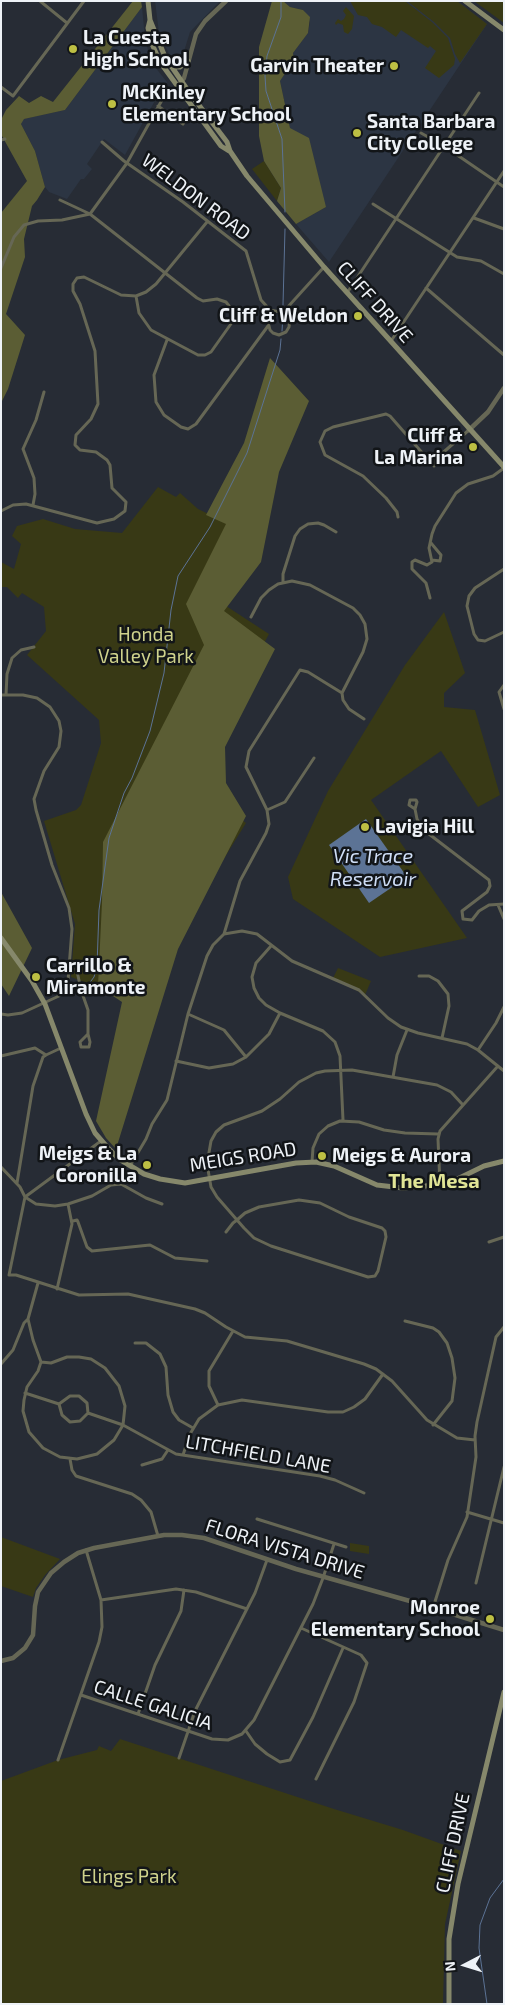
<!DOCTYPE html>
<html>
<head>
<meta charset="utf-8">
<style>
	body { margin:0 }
	#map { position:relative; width:505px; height:2005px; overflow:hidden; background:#272c35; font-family:"Exo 2",sans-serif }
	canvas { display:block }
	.frame { position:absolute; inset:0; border:2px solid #eef2f7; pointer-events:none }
	.north { position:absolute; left:440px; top:1940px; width:50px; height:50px; -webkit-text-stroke:4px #121518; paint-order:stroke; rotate:265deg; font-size:14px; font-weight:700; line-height:20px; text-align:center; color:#eef2f7 }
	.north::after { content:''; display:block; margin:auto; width:18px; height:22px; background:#eef2f7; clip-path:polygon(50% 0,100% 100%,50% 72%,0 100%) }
</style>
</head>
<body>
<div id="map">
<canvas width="505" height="2005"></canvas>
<div class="frame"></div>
<div class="north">N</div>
</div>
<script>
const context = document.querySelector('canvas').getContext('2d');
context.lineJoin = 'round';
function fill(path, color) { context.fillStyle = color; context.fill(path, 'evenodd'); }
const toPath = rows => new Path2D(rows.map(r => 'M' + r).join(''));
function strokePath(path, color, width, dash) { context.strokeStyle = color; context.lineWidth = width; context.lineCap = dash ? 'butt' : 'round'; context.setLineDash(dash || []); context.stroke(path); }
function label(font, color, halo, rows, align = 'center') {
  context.font = font + ' "Exo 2",sans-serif'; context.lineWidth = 5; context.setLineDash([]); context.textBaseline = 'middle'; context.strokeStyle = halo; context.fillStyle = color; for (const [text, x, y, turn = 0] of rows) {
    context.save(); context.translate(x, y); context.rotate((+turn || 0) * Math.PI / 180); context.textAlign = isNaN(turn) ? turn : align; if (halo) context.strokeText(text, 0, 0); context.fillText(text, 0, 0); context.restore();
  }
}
const built = toPath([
	[155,1,220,1,190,32,181,61,178,63,175,63,172,60,159,33],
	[283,1,457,1,487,24,329,262,296,224,326,207,290,128,280,81,294,60,293,53,308,33,310,22,303,10,290,7],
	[142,7,145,38,149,54,155,67,167,82,166,90,157,97,125,155,104,139,87,164,92,169,84,179,81,179,67,199,49,192,45,187,35,151,21,124,23,119,65,110]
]);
const green = toPath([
	[350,1,405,1,432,22,448,38,455,59,454,65,439,78,425,68,436,51,430,46,428,48,401,30,396,37,382,27,372,24,367,17,358,15],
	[407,1,457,1,487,24,460,63,455,54,450,38,434,22],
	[474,1,504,1,504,23],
	[346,7,354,16,352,29,348,34,344,32,343,25,338,23,336,25,335,23,338,19,341,21,344,19,346,15,343,11],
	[264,161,281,188,277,201,252,169],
	[239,471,220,602,269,634,191,778,246,823,135,1002,71,977,75,924,44,821,76,810,81,805,101,743,99,720,27,655,46,631,44,607,22,593,18,598,7,587,1,587,1,562,14,569,21,544,12,536,17,526,43,519,75,529,122,533,158,487,176,497,180,493,198,509,215,517],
	[444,612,465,673,444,693,444,707,475,710,500,795,478,807,441,751,371,800,467,938,380,957,293,899,288,877,328,791,405,665],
	[338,968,371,981,365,995,333,978],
	[1,1537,60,1559,45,1575,36,1588,33,1597,1,1586],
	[350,1543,369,1546,369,1554,350,1551],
	[120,1739,334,1809,403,1830,461,1851,445,1924,443,2004,1,2004,1,1781,58,1760,97,1750,99,1746,111,1751]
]);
const forest = toPath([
	[133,1,141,1,142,7,65,110,24,119,21,124,35,151,45,187,37,200,32,206,24,239,25,257,6,314,25,335,8,389,1,403,1,213,27,181,2,136,2,118,6,110,19,96,29,103,41,96,53,102],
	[272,1,283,1,290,7,303,10,310,17,308,33,293,53,294,60,280,81,290,128,309,138,326,207,296,224,277,201,281,188,264,161,259,136,259,47],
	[270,358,309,401,279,472,261,562,224,611,275,649,225,747,226,783,246,816,178,949,116,1149,106,1138,96,1121,122,1002,98,986,102,902,103,842,204,645,186,604,226,524,206,515,244,443],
	[1,892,32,948,9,996,1,984]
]);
const water = toPath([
	[366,819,407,877,369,903,329,845]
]);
const stream = toPath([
	[281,1,281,17,267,56,265,76,266,91,282,139,285,212],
	[283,305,285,229],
	[282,331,283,315],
	[85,989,94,977,97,966,99,910,109,838,124,793,132,778,150,731,164,673,171,610,178,576,210,527,247,453,280,350,281,339],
	[487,2004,479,1948,480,1925,490,1898,504,1879]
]);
const minor = toPath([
	[40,1,67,23],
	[1,87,13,96,84,1],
	[158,106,183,124,185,121],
	[421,133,444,146,504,187],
	[1,140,5,139],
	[102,142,124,161,183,202,246,251,261,300,270,310,280,312,286,309,324,267],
	[60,200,90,214,197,298,203,301,217,299,226,302,233,311,233,321,211,352,205,355,198,355,151,330,139,313,136,296],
	[373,204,457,257,481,261,504,274],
	[474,218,504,229],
	[1,268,14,237,24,225,38,221,62,220,90,214,127,163,162,100,177,87],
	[426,288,504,355],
	[347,293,479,93],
	[268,309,266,314,270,330,273,333,279,335,286,332,289,327,291,310,289,306],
	[167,340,154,375,156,402,164,415,181,427,188,429,196,424,268,326],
	[391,341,504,171],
	[433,458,434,466],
	[33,505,35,494,34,478,23,449,36,420,44,392],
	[1,511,13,505,26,504,97,523,114,519,125,511,126,502,112,488,110,465,107,460,96,452,80,450,75,445,76,435,91,419,98,404,95,351,80,304,73,291,73,284,77,278,84,277,121,295,136,296,146,292,156,284,207,222],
	[398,517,397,512,386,498,363,476,325,455,320,442,325,431,333,427,386,414,390,416,425,456,433,458,439,456,469,430],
	[431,543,441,555,440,561,432,560],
	[504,569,475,588,469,596,467,606,474,634,478,640,485,641,504,632],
	[283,582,283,574,295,536,300,529,308,524,318,523,324,525,336,532],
	[430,598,426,583,412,569,412,562,415,560,427,565,432,562,429,548,432,534,435,526,456,493,468,484,493,476,504,468],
	[251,617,261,598,269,590,278,584,292,581,310,585,353,608,360,615,365,624,367,639,363,652,342,693,343,700,349,709,364,719],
	[504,685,499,692,504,709],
	[1,695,23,695,37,698,50,707,59,721,61,731,59,747,44,771,34,799,36,810,52,865,69,908,72,929,68,981,59,996,22,1013,8,1015,1,1014],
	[6,695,7,674,12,658,21,650,34,647],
	[415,809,409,805,410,800,416,800,417,802,415,809,417,819,425,831,489,880,490,886,487,892,462,911,463,919,472,920,479,911,489,905,504,904],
	[267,810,285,802,314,758],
	[498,905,504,919],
	[224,934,242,931,257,934,292,961,359,990,388,1018,401,1027,418,1033,467,1044,478,1050,504,1071],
	[271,946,256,963,252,977,254,988,259,998,266,1005,280,1013,323,1031,335,1042,340,1056,343,1120],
	[70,967,77,971,81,990,88,1010,88,1034,80,1042,81,1047,89,1047,90,1042,88,1034],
	[419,976,429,976,438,981,448,994,449,1006,442,1038],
	[188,1014,224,1030,246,1057],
	[478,1050,496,1023,504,1007],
	[46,1055,61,1048],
	[1,1056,35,1048,46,1055],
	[176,1061,209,1068,233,1064,246,1057,269,1034,280,1013],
	[393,1077,397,1055,407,1030],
	[101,1141,25,1197,9,1275,16,1275,79,1295,128,1294,195,1309,205,1313,226,1327,245,1337,287,1341,364,1364,376,1369,392,1381,427,1420,457,1438,475,1440],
	[312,1162,313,1148,319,1134,328,1126,340,1121,359,1122,384,1130,405,1133,438,1134],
	[130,1166,146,1139,152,1124,167,1100,188,1014,207,956,213,945,224,934,240,881,266,833,269,824,267,810,246,767,249,751,300,670,308,672,342,693],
	[1,1167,20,1187,25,1197,36,1204,55,1206,68,1204,92,1196,111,1185,121,1184,146,1198,162,1204],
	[17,1183,33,1086,43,1057,46,1055],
	[440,1185,438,1139,440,1131,498,1066],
	[73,1221,77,1220,78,1222,87,1247,92,1251,150,1245,175,1258,207,1261],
	[226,1232,233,1223,237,1220,245,1213,259,1207,299,1200,320,1203,349,1217,382,1228,385,1231,386,1237,378,1271,375,1276,368,1277,271,1246,254,1238,244,1228,237,1220,217,1197,211,1187,207,1164,211,1141,216,1132,224,1125,262,1111,280,1099,299,1082,316,1073,325,1071,352,1070,437,1085,451,1092,463,1105],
	[489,1242,504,1237],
	[57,1289,72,1224,68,1204],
	[28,1319,33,1340,41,1362],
	[405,1321,433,1328,439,1332,447,1343,452,1358,455,1378,452,1401,433,1425],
	[135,1343,146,1343,160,1354,166,1367,168,1395,173,1412,179,1420,193,1428],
	[67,1357,79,1357,91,1359,105,1368,119,1386,125,1406,123,1425,114,1440,97,1454,77,1459,60,1457,43,1448,29,1432,23,1411,24,1400,27,1387,38,1371,41,1362,51,1363,67,1357],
	[1,1364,13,1350,24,1323,28,1319,38,1283],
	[25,1393,59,1404,62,1415,70,1422,80,1421,88,1413,123,1425,176,1454,320,1476,335,1480,364,1493],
	[59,1404,70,1396,79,1396,87,1403,88,1413],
	[218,1405,209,1386,209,1371,233,1331],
	[183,1455,190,1434,199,1419,218,1405,242,1400,328,1412,343,1412,354,1407,365,1399,383,1374],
	[70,1459,72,1470,76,1476,132,1494,141,1500,151,1512,158,1536],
	[142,1465,162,1459,168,1450],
	[467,1512,504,1523],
	[257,1519,346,1547],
	[476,1583,504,1467],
	[101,1600,176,1589,196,1592,247,1609],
	[433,1608,448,1560,467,1517,476,1457,475,1436,477,1422,496,1337,504,1327],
	[301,1628,361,1655,367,1663,354,1702,316,1779],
	[81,1695,212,1739,228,1740,242,1734,254,1720,313,1604,323,1578,334,1544],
	[138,1714,155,1665,181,1611,184,1590],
	[246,1731,255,1744,267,1754,280,1762,290,1760,313,1717,343,1648],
	[179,1758,195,1711,255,1593,267,1560],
	[58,1760,99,1642,102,1627,101,1600,86,1550]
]);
const tertiary = toPath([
	[177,87,184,78,196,34,205,21,226,1],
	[469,430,488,412,504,388],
	[1,1661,13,1658,25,1648,33,1635,35,1606,38,1592,51,1573,64,1562,78,1553,94,1548,164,1535,182,1535,204,1538,296,1569,417,1603,504,1630]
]);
const secondary = toPath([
	[148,1,150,20,148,28,152,44,160,62,221,146,229,151],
	[465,1,504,30],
	[150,20,165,57,189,92,227,142,230,151,247,176,324,267,504,467],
	[172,67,180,67,188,61],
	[1,938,32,981,45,1004,86,1114,95,1133,108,1148,119,1159,144,1174,160,1179,185,1183,296,1163,316,1162,334,1166,377,1185,403,1188,447,1184,484,1166,504,1161],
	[449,2004,449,1939,458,1884,504,1692]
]);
const markers = [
	[73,49,5,"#bdbf43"],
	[394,66,5,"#bdbf43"],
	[112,104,5,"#bdbf43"],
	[357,133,5,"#bdbf43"],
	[358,316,5,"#bdbf43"],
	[473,447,5,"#bdbf43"],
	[365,827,5,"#bdbf43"],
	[36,977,5,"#bdbf43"],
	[322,1156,5,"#bdbf43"],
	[147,1165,5,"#bdbf43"],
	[490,1619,5,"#bdbf43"]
];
const poiNames = [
	["La Cuesta",83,38],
	["High School",83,60],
	["Garvin Theater",384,66,"right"],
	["McKinley",122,93],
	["Elementary School",122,115],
	["Santa Barbara",367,122],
	["City College",367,144],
	["Cliff & Weldon",348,316,"right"],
	["Cliff &",463,436,"right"],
	["La Marina",463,458,"right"],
	["Lavigia Hill",375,827],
	["Carrillo &",46,966],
	["Miramonte",46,988],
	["Meigs & La",137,1154,"right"],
	["Coronilla",137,1176,"right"],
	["Meigs & Aurora",332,1156],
	["Monroe",480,1608,"right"],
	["Elementary School",480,1630,"right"]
];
const streetNames = [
	["WELDON ROAD",196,197,37],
	["CLIFF DRIVE",375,302,48],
	["MEIGS ROAD",243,1157,-9],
	["LITCHFIELD LANE",258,1454,10],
	["FLORA VISTA DRIVE",285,1549,17],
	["CALLE GALICIA",153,1705,18],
	["CLIFF DRIVE",453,1843,-78]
];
const parkNames = [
	["Honda",146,635],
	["Valley Park",146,657],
	["Elings Park",129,1877]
];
const waterNames = [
	["Vic Trace",373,856],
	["Reservoir",373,879]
];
const neighbourhoodNames = [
	["The Mesa",434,1181]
];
fill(built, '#2c3543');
fill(green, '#383915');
fill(forest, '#5b5d34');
fill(water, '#5c7395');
strokePath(stream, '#5c7395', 1);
strokePath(minor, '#666755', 3);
strokePath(tertiary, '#666755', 4.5);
strokePath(secondary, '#86886b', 5);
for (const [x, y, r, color] of markers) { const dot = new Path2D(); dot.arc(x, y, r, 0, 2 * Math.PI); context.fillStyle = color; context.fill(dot); strokePath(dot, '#121518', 2); }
label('bold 19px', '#eef2f7', '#121518', poiNames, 'left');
label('19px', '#eef2f7', '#121518', streetNames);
label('19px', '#cfd28c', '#121518', parkNames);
label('italic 20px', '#cfdef6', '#121518', waterNames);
label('bold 20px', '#e1e596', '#121518', neighbourhoodNames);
</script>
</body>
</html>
